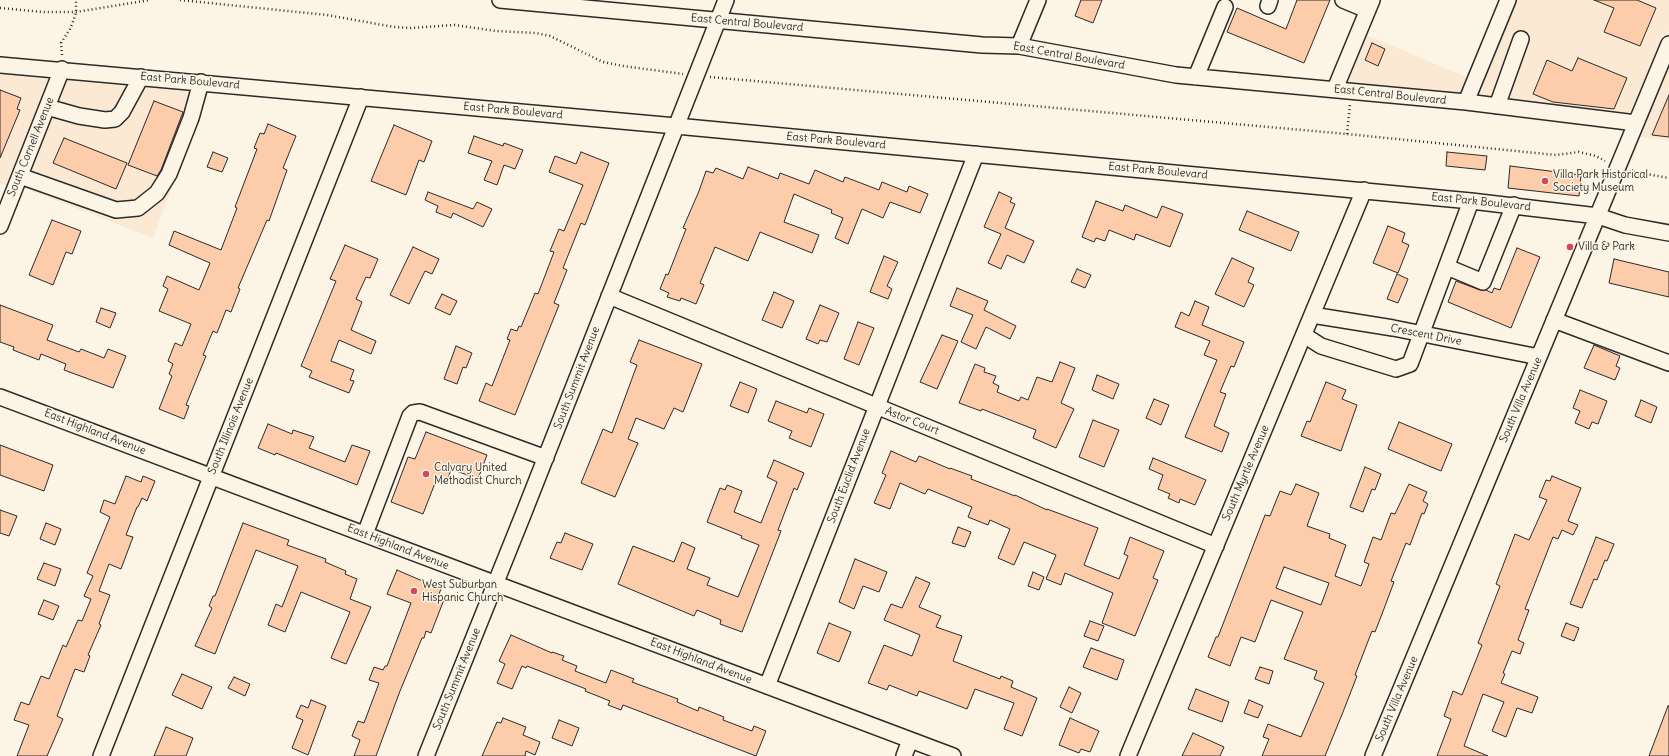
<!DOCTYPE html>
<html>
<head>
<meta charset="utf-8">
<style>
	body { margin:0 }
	canvas { display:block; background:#fcf5e5 }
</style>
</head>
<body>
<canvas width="1669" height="756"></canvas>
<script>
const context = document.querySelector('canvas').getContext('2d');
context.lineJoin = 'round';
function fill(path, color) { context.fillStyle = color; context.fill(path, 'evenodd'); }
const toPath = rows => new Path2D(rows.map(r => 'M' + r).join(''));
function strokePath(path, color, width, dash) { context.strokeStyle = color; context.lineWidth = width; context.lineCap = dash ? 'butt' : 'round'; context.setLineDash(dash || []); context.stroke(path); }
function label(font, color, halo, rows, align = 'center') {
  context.font = font + ' Delius,sans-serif'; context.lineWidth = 3; context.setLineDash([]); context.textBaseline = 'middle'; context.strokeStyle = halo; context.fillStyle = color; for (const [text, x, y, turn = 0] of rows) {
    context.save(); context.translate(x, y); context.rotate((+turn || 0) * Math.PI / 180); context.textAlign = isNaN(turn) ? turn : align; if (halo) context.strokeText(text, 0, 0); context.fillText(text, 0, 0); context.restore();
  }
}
const built = toPath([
	[1513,0,1669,0,1669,31,1633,118,1471,99],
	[1362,33,1471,79,1464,97,1340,86],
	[1669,56,1669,141,1636,136],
	[0,70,209,89,153,238,21,187,0,184]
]);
const building = toPath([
	[1081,0,1102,0,1093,23,1075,16,1081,0],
	[1297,0,1330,0,1304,63,1227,32,1237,8,1286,29,1297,0],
	[1594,0,1637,0,1656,8,1640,46,1604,32,1614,8,1594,0],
	[1372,43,1385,49,1378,66,1365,60,1372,43],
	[1578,58,1627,78,1614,109,1553,102,1533,94,1547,60,1572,71,1578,58],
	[0,90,21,98,17,109,20,110,0,158,0,90],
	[1669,95,1669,137,1652,135,1669,95],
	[154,101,183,112,161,170,157,176,128,165,154,101],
	[268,124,296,136,283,168,287,170,269,221,267,220,238,288,240,289,231,312,226,310,217,333,213,331,203,355,206,356,186,405,189,406,184,419,159,409,172,376,169,374,173,364,168,361,175,343,182,346,191,324,159,311,168,289,163,286,167,276,199,290,210,263,169,245,174,231,221,250,237,208,235,207,257,149,254,148,260,133,264,134,268,124],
	[394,125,432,141,424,162,419,160,406,195,371,181,394,125],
	[474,136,503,146,504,143,523,150,515,169,504,165,497,185,484,180,492,161,468,153,474,136],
	[64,138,127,163,116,189,53,163,64,138],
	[213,152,228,158,222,172,207,167,213,152],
	[581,152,609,163,585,225,581,223,563,268,567,270,554,303,559,305,515,415,479,401,486,383,492,386,510,340,507,339,511,329,517,331,519,326,521,327,535,293,538,294,554,252,550,251,559,229,564,231,583,185,549,172,555,156,576,164,581,152],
	[1447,152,1487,156,1485,170,1446,166,1447,152],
	[1510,166,1581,175,1579,196,1508,188,1510,166],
	[748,167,778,179,780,173,809,184,815,170,843,182,845,177,879,190,882,182,907,192,909,186,928,194,920,213,890,202,883,218,862,209,848,244,835,238,843,218,831,213,832,210,794,194,784,222,819,235,812,253,760,232,748,261,715,247,700,283,704,285,696,304,681,298,680,301,667,297,669,293,660,289,666,274,668,275,686,229,683,228,699,191,706,171,713,173,716,168,743,179,748,167],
	[428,192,473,209,477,202,492,209,483,227,453,213,451,218,436,212,438,206,425,200,428,192],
	[999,192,1012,198,1010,202,1015,204,1005,228,1034,241,1024,263,1007,255,1001,269,988,263,1001,234,984,227,999,192],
	[1096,201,1123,211,1125,205,1157,218,1162,206,1183,214,1170,247,1136,234,1134,240,1109,230,1105,241,1096,238,1094,242,1082,237,1096,201],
	[1247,211,1299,232,1291,251,1239,230,1247,211],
	[52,220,81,231,72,254,66,252,53,285,29,275,52,220],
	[1388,226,1405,233,1402,242,1409,245,1398,273,1373,263,1388,226],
	[345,245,378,259,370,278,366,277,356,299,362,302,351,330,376,341,371,354,339,340,331,361,354,370,350,380,354,381,349,393,309,377,312,371,301,366,336,281,330,279,345,245],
	[413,247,439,259,432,274,425,271,409,304,390,295,413,247],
	[1517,248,1540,257,1511,328,1448,302,1456,281,1480,290,1486,290,1492,293,1494,288,1500,290,1517,248],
	[884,256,898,262,887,286,892,289,888,299,870,292,884,256],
	[1232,258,1254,268,1248,282,1254,285,1244,307,1215,294,1232,258],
	[1614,259,1669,272,1669,297,1609,283,1614,259],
	[1077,269,1091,275,1085,288,1071,282,1077,269],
	[1397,274,1408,279,1398,303,1387,299,1397,274],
	[957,288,988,301,984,310,1016,326,1010,339,986,327,976,349,961,342,973,315,950,306,957,288],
	[774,292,794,301,782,328,762,320,774,292],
	[442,294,457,301,450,315,435,308,442,294],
	[1195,301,1209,307,1202,325,1244,342,1234,367,1231,366,1220,392,1226,394,1214,426,1229,433,1222,452,1185,437,1217,360,1204,355,1210,341,1175,327,1181,312,1189,316,1195,301],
	[0,305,53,325,47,340,79,352,81,349,104,358,108,349,126,356,113,388,64,370,66,364,41,354,39,360,13,350,14,347,0,342,0,305],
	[820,305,839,313,827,342,820,340,818,344,806,339,820,305],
	[101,308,116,313,110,328,96,322,101,308],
	[858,322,874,328,859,365,844,359,858,322],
	[942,335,958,341,937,389,920,382,942,335],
	[639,340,702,364,683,412,674,408,664,429,636,418,628,439,638,443,615,497,581,483,603,429,612,433,637,365,630,362,639,340],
	[1594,345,1620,356,1616,366,1620,368,1615,380,1584,368,1594,345],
	[456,346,472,353,466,368,463,367,457,384,444,379,456,346],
	[1060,362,1075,368,1061,403,1074,409,1056,448,1033,438,1036,430,982,409,981,411,959,403,975,364,985,368,984,372,996,376,993,383,999,386,997,392,1019,401,1021,397,1028,400,1037,377,1052,382,1060,362],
	[1097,375,1119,384,1113,399,1092,390,1097,375],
	[740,382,757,389,748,413,730,406,740,382],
	[1326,382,1346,390,1342,399,1357,405,1341,451,1301,436,1307,421,1310,422,1326,382],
	[1580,390,1607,401,1598,424,1592,422,1589,429,1575,423,1580,411,1573,408,1580,390],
	[1154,399,1169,405,1161,425,1146,418,1154,399],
	[1641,400,1657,407,1651,423,1635,416,1641,400],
	[776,401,807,413,809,408,824,414,811,447,789,438,792,431,768,421,776,401],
	[1093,420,1119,430,1104,467,1079,457,1093,420],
	[1399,422,1452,444,1441,471,1388,449,1399,422],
	[268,424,292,434,293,430,314,437,309,448,345,462,352,445,370,451,357,485,276,453,275,455,258,448,268,424],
	[426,432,487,455,478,479,451,469,447,482,437,478,423,514,391,502,408,457,415,459,426,432],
	[0,445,53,465,44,491,0,475,0,445],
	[891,451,916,462,919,456,950,469,950,468,972,476,971,479,1015,496,1015,495,1047,510,1047,509,1098,528,1084,565,1119,579,1128,556,1124,554,1130,537,1164,551,1153,578,1158,580,1135,636,1102,623,1113,593,1065,573,1061,585,1046,579,1056,555,1024,542,1014,565,998,558,1010,529,990,520,988,525,968,517,972,507,928,489,925,494,900,483,890,509,874,503,886,475,882,473,891,451],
	[1153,458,1206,480,1195,505,1180,499,1179,503,1168,498,1170,494,1158,489,1163,475,1149,469,1153,458],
	[774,460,804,473,797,490,794,488,778,530,781,531,742,632,720,624,721,620,697,610,694,616,618,584,633,546,674,562,682,542,695,548,687,569,710,578,707,585,738,597,759,545,741,538,742,536,707,522,720,488,725,490,727,485,742,491,734,512,761,523,777,482,767,477,774,460],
	[1365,467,1381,474,1375,490,1372,489,1363,512,1350,507,1365,467],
	[126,476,141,482,143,476,155,481,147,501,142,498,138,507,137,507,126,535,133,537,121,569,109,564,99,591,110,595,99,624,101,625,88,655,90,656,84,672,75,669,57,716,63,719,47,756,17,756,29,725,14,720,21,702,29,705,41,676,49,679,63,645,66,647,78,620,82,621,91,599,84,596,93,576,87,573,110,517,100,512,104,500,115,504,126,476],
	[1552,476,1581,488,1568,521,1578,525,1573,535,1562,530,1558,539,1553,537,1525,609,1529,610,1518,640,1524,643,1520,654,1512,651,1503,673,1505,674,1501,683,1538,697,1532,713,1517,708,1506,737,1492,731,1504,702,1483,694,1464,746,1488,756,1437,756,1451,719,1444,716,1453,691,1462,695,1482,645,1478,643,1500,586,1496,584,1515,534,1529,540,1547,500,1539,497,1546,480,1550,481,1552,476],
	[1296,484,1319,493,1307,526,1330,534,1329,538,1346,545,1335,576,1361,586,1369,564,1364,562,1373,537,1381,540,1391,513,1395,514,1409,484,1427,492,1423,501,1428,504,1424,514,1422,513,1410,545,1406,543,1391,581,1394,582,1382,614,1375,632,1372,631,1355,675,1357,676,1343,712,1325,756,1262,756,1269,739,1263,737,1268,724,1301,737,1324,683,1314,679,1317,671,1284,659,1303,612,1271,600,1255,642,1241,637,1230,666,1208,657,1216,637,1218,637,1265,515,1270,516,1280,491,1291,495,1296,484],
	[1284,567,1329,583,1321,605,1276,588,1284,567],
	[0,510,17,516,9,536,0,533,0,510],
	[46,523,61,529,55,545,40,539,46,523],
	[243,523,289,540,287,545,326,559,325,562,346,571,345,574,357,579,350,599,371,607,346,664,331,658,350,612,301,592,285,632,268,625,276,604,282,607,298,566,256,550,215,654,195,646,212,608,209,606,213,596,215,596,243,523],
	[958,527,971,532,965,547,952,543,958,527],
	[565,533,593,544,582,570,550,558,557,542,561,543,565,533],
	[1596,537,1614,544,1607,561,1605,560,1597,580,1594,579,1582,608,1570,604,1596,537],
	[855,559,887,572,879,592,863,586,854,609,839,602,855,559],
	[44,563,61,569,55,586,37,579,44,563],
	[397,570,441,589,439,594,445,597,431,633,426,631,424,638,422,638,400,691,376,756,354,756,360,740,352,736,358,721,364,723,379,683,369,680,374,667,383,670,385,666,387,666,411,603,387,594,397,570],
	[1033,572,1044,577,1039,590,1028,586,1033,572],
	[916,577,930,583,919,607,941,616,936,627,962,636,953,661,1000,679,1001,676,1013,681,1011,687,1037,698,1022,736,1004,729,1014,703,975,689,967,709,919,691,917,696,889,685,887,690,868,683,884,645,912,656,920,635,884,620,891,604,902,608,916,577],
	[44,600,59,606,53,620,38,614,44,600],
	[1090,621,1104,626,1098,641,1084,636,1090,621],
	[829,623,851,632,839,662,817,653,829,623],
	[1566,623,1579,628,1574,641,1561,636,1566,623],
	[511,635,552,653,552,652,564,656,562,660,577,666,575,671,606,683,611,670,634,679,632,682,678,699,677,702,698,711,699,707,724,717,723,720,752,731,754,726,766,731,756,756,623,705,621,710,608,705,610,701,585,691,586,689,527,666,526,668,522,666,512,689,497,683,505,664,499,661,511,635],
	[1091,648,1124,660,1117,680,1083,667,1091,648],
	[1260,667,1273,671,1269,684,1255,679,1260,667],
	[182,674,212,687,202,709,172,695,182,674],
	[234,677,250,684,245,696,228,688,234,677],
	[1069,687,1081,693,1072,713,1060,707,1069,687],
	[1196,689,1229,702,1222,722,1188,709,1196,689],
	[311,700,326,706,308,755,292,748,303,720,296,717,301,705,308,708,311,700],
	[1249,700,1263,706,1258,718,1244,713,1249,700],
	[1668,706,1669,706,1669,756,1649,756,1668,706],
	[503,718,526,727,523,735,540,742,535,755,526,751,525,756,482,756,497,722,501,723,503,718],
	[1070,718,1099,731,1090,752,1081,749,1079,753,1059,745,1070,718],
	[559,720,579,728,572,746,552,738,559,720],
	[166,727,193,738,186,756,154,756,166,727],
	[1193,733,1224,747,1220,756,1182,756,1193,733]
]);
const path = toPath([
	[180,0,327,15,394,27,410,28,455,25,496,31,536,33,550,36,603,62,623,66,683,74],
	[0,8,43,12,76,12,150,0],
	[62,55,61,43,70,29,74,19,76,12,76,0],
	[710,77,1347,134,1556,155,1579,152,1596,156,1605,161],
	[1347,134,1350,104],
	[1630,171,1669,178]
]);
const minor = toPath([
	[500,0,982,45,1019,46,1176,75,1466,102,1636,123],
	[1343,0,1367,10],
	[1268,6,1270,0],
	[1019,46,1038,0],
	[0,65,676,126,1471,201,1598,216,1625,225,1669,233],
	[1196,77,1225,7],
	[1335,89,1372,0],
	[1466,102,1508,0],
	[1497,106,1521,39],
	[47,107,79,116,105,120,115,119,122,112,141,77],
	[20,176,116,210,138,208,157,193,169,174,191,118,201,82],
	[0,226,62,69],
	[1447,267,1483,282,1514,205],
	[609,296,1216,546],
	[1312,315,1393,328,1539,357],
	[1554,320,1669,363],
	[1304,335,1321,346,1396,369,1410,364,1471,201],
	[0,397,953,756],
	[365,534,410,416,413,413,420,412,546,458],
	[767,686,976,154],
	[101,756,361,97],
	[426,756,523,515,726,0],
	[904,756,910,740],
	[1128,756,1364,190],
	[1373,756,1669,44]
]);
const markers = [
	[1545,181,4,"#d1495b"],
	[1570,247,4,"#d1495b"],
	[426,474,4,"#d1495b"],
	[414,591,4,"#d1495b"]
];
const streetNames = [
	["East Central Boulevard",747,23,5],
	["East Central Boulevard",1069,56,10],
	["East Park Boulevard",190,81,5],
	["East Central Boulevard",1390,95,6],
	["East Park Boulevard",513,111,5],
	["East Park Boulevard",836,141,5],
	["South Cornell Avenue",31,147,-68],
	["East Park Boulevard",1158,171,5],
	["East Park Boulevard",1481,202,6],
	["Crescent Drive",1426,335,11],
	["South Summit Avenue",577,378,-69],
	["South Villa Avenue",1521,400,-67],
	["Astor Court",912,421,22],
	["South Illinois Avenue",231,426,-68],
	["East Highland Avenue",95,432,21],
	["South Myrtle Avenue",1246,473,-67],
	["South Euclid Avenue",849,476,-69],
	["East Highland Avenue",398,547,21],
	["East Highland Avenue",701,661,21],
	["South Summit Avenue",457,679,-68],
	["South Villa Avenue",1397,699,-67]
];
const poiNames = [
	["Villa Park Historical",1553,175],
	["Society Museum",1553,188],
	["Villa & Park",1578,247],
	["Calvary United",434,468],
	["Methodist Church",434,481],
	["West Suburban",422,585],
	["Hispanic Church",422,598]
];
fill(built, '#fce9d4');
fill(building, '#fcccab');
strokePath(building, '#2b2b2b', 1);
strokePath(minor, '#2b2b2b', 18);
strokePath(path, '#2b2b2b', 2.5, [1, 3]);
strokePath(minor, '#fcf5e5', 15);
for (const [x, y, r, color] of markers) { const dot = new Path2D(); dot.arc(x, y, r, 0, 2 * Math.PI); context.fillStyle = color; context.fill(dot); strokePath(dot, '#fcf5e5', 1.5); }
label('11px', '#2b2b2b', '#fcf5e5', streetNames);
label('11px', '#2b2b2b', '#fcf5e5', poiNames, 'left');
</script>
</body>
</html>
